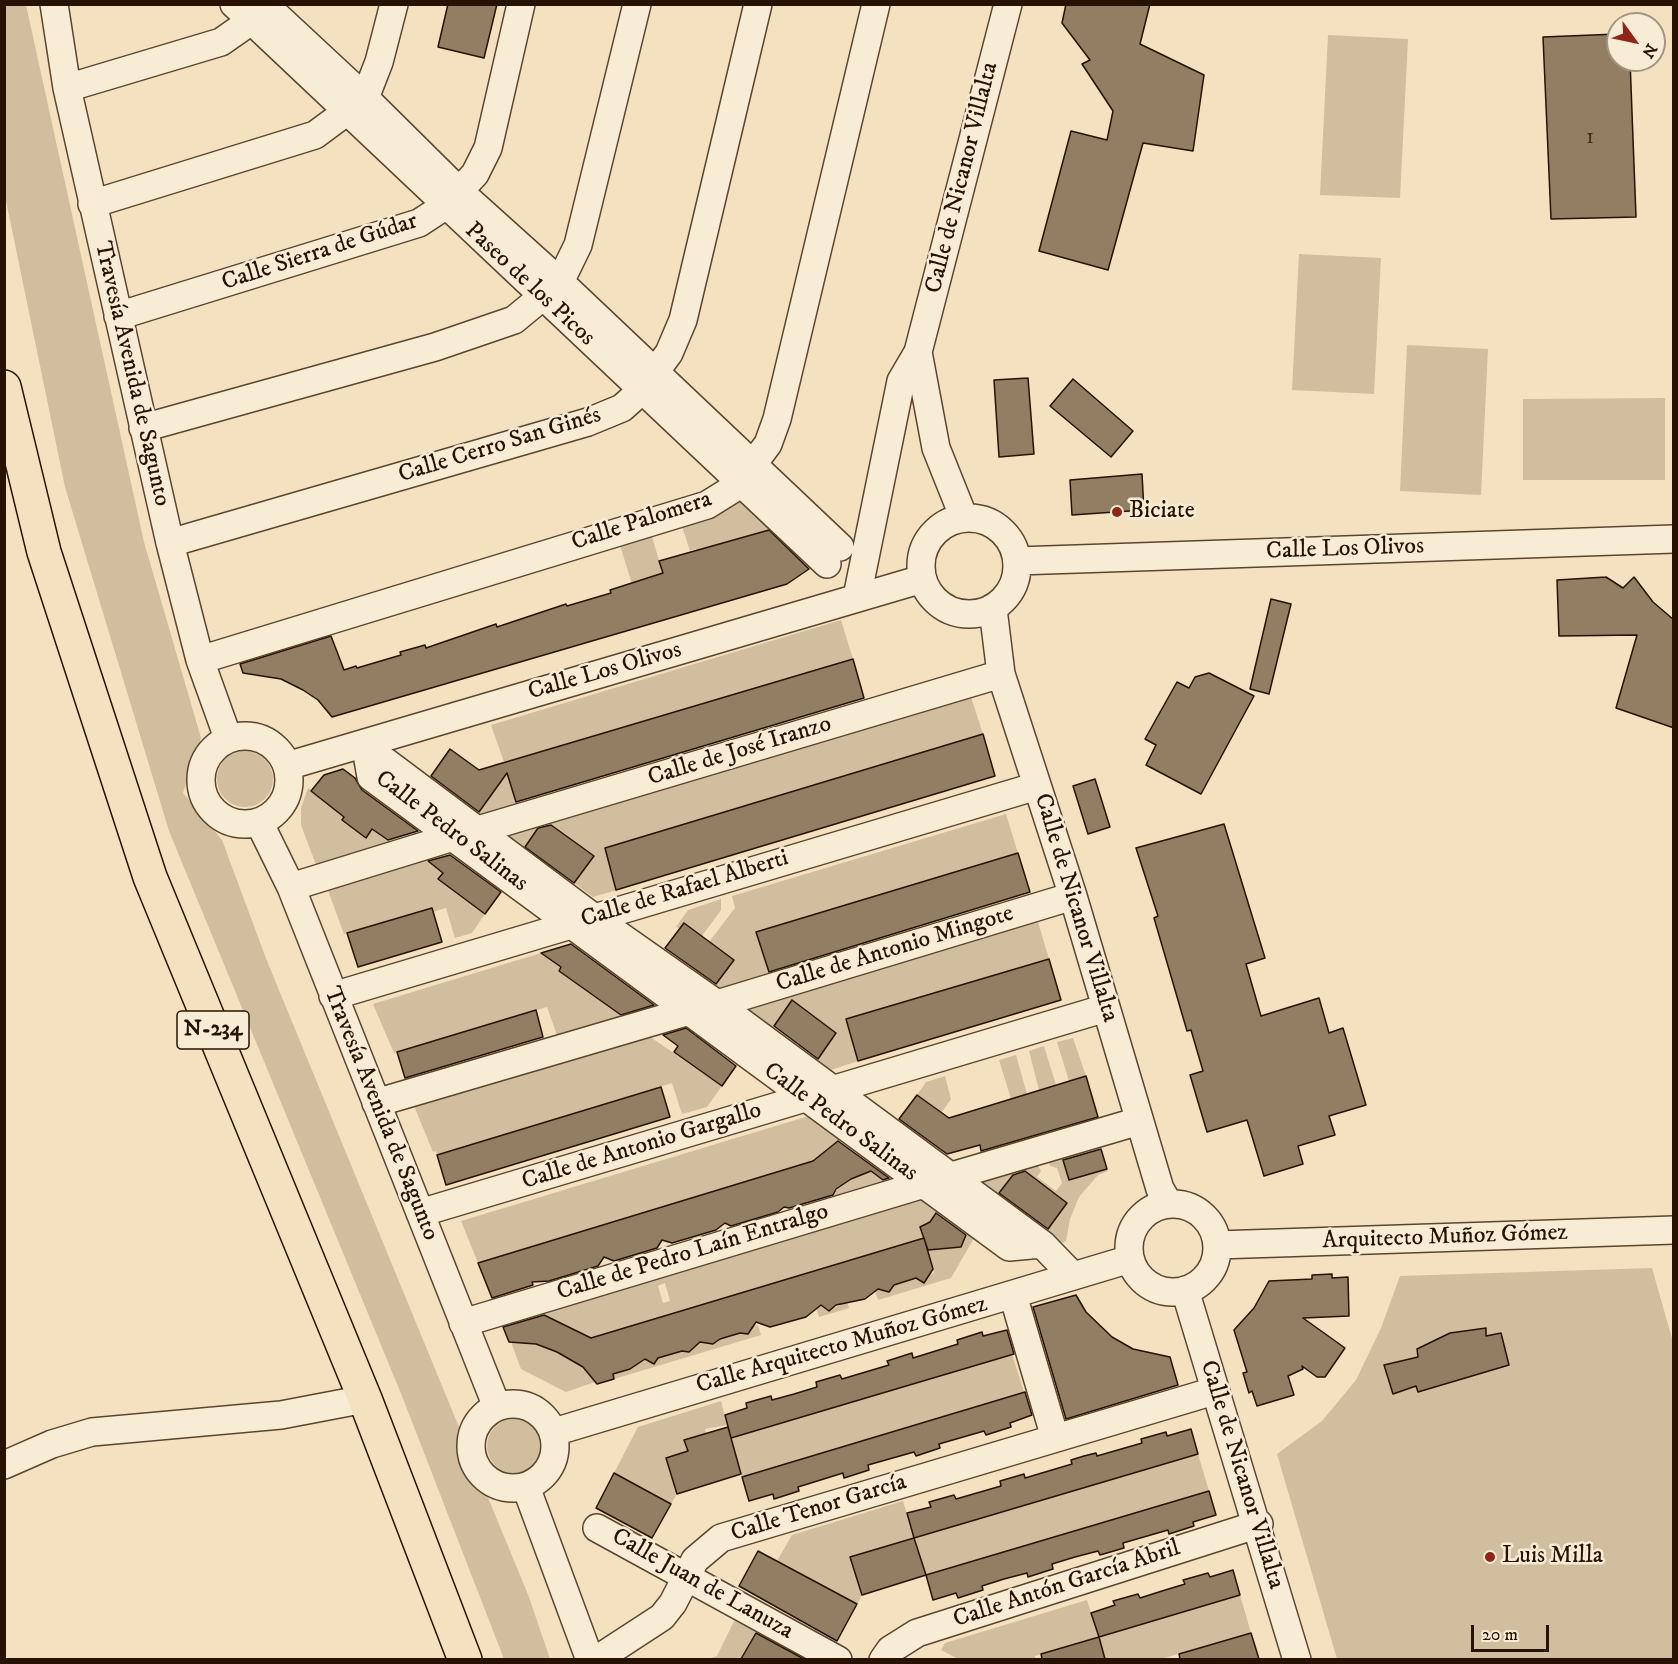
<!DOCTYPE html>
<html>
<head>
<meta charset="utf-8">
<style>
	body { margin:0 }
	#map { position:relative; width:1678px; height:1664px; overflow:hidden; background:#f4e1bf; font-family:"IM FELL DW Pica",serif }
	canvas { display:block }
	.frame { position:absolute; inset:0; border:6px solid #271200; pointer-events:none }
	.north { position:absolute; left:1606px; top:12px; width:60px; height:60px; box-sizing:border-box; background:#f8ecd5; border:2px solid #a49580; border-radius:50%; rotate:123deg; font-size:16px; font-weight:700; line-height:24px; text-align:center; color:#271200 }
	.north::after { content:''; display:block; margin:auto; width:21px; height:27px; background:#8f2418; clip-path:polygon(50% 0,100% 100%,50% 72%,0 100%) }
	.scale { position:absolute; left:1471px; top:1625px; width:78px; height:27px; box-sizing:border-box; border:3px solid #271200; border-top:0; padding-left:8px; font-size:18px; line-height:21px; white-space:nowrap; color:#271200; -webkit-text-stroke:4px #f8ecd5; paint-order:stroke }
</style>
</head>
<body>
<div id="map">
<canvas width="1678" height="1664"></canvas>
<div class="frame"></div>
<div class="north">N</div>
<div class="scale">20 m</div>
</div>
<script>
const context = document.querySelector('canvas').getContext('2d');
context.lineJoin = 'round';
function fill(path, color) { context.fillStyle = color; context.fill(path, 'evenodd'); }
const toPath = rows => new Path2D(rows.map(r => 'M' + r).join(''));
function strokePath(path, color, width, dash) { context.strokeStyle = color; context.lineWidth = width; context.lineCap = dash ? 'butt' : 'round'; context.setLineDash(dash || []); context.stroke(path); }
function label(font, color, halo, rows, align = 'center') {
  context.font = font + ' "IM FELL DW Pica",serif'; context.lineWidth = 5; context.setLineDash([]); context.textBaseline = 'middle'; context.strokeStyle = halo; context.fillStyle = color; for (const [text, x, y, turn = 0] of rows) {
    context.save(); context.translate(x, y); context.rotate((+turn || 0) * Math.PI / 180); context.textAlign = isNaN(turn) ? turn : align; if (halo) context.strokeText(text, 0, 0); context.fillText(text, 0, 0); context.restore();
  }
}
const green = toPath([
	[4,5,26,5,144,542,201,738,183,793,222,840,267,961,529,1597,550,1659,504,1659,402,1396,169,831,65,487,5,196],
	[1328,35,1408,39,1400,198,1320,195],
	[1299,254,1381,258,1374,394,1292,390],
	[1407,345,1488,349,1481,495,1400,491],
	[1665,398,1665,480,1523,480,1523,399],
	[742,495,774,529,697,552,696,549,690,551,680,520],
	[650,530,664,577,632,584,618,539],
	[841,620,853,659,504,762,519,810,486,819,478,813,499,784,487,775,494,764,504,762,491,725],
	[971,697,983,734,605,848,617,890,593,897,574,883,594,857,545,820,524,848,503,832],
	'217 779a28 28 0 1 1 56 0a28 28 0 1 1-56 0Z',
	[308,788,344,817,342,821,366,837,372,829,397,846,318,870,301,825,301,808],
	[1006,814,1018,853,756,932,771,978,721,992,714,987,734,960,709,942,735,908,732,896],
	[420,856,443,873,439,879,485,914,472,933,455,938,446,908,433,912,431,908,344,934,326,885],
	[721,899,721,910,702,936,676,927,688,910],
	[1038,922,1049,959,846,1019,858,1061,828,1071,816,1061,836,1032,792,1000,769,1033,738,1004],
	[541,953,561,967,559,971,629,1021,559,1041,547,1007,394,1053,373,1004],
	[643,1032,722,1086,707,1107,682,1114,672,1083,437,1155,436,1151,433,1152,412,1101],
	[1073,1038,1086,1076,1069,1081,1057,1042],
	[1044,1046,1056,1085,1039,1090,1029,1051],
	[1016,1055,1027,1094,1011,1099,999,1060],
	[945,1076,951,1099,942,1112,917,1095,926,1082],
	[812,1115,843,1134,832,1148,815,1161,478,1263,461,1221],
	[1060,1151,1069,1180,1107,1169,1108,1171,1098,1175,1079,1197,1070,1219,1066,1241,1062,1243,1046,1231,1067,1203,1019,1167,996,1196,972,1178,1034,1159,1041,1171,1037,1177,1056,1191,1062,1183,1057,1168,1050,1166,1047,1155],
	[866,1168,889,1185,814,1208,812,1201,831,1198,834,1194,832,1188,854,1173,863,1175],
	[924,1194,940,1206,930,1222,920,1227,924,1239,590,1338,545,1318,541,1307],
	[665,1283,670,1301,663,1303,658,1286],
	[971,1229,977,1233,951,1278,878,1300,875,1291,883,1288,888,1292,892,1285,917,1278,924,1282,927,1275,934,1273,927,1248,948,1242,958,1247],
	[1652,1268,1673,1342,1673,1659,1337,1659,1277,1454,1322,1421,1356,1380,1381,1328,1400,1276],
	[847,1302,849,1308,819,1317,816,1307,824,1305,831,1309],
	[758,1325,761,1335,614,1379,612,1371,631,1369,633,1362,648,1358,654,1362,658,1358,684,1350,692,1344,707,1340,713,1344,716,1340,742,1332,748,1334,750,1327],
	[511,1342,536,1344,557,1352,583,1367,595,1382,566,1392,521,1369],
	[1012,1354,1024,1392,742,1477,731,1438],
	[721,1401,727,1425,705,1429,706,1433,685,1440,688,1451,666,1458,677,1494,671,1504,614,1473,638,1427],
	'487 1446a27 27 0 1 1 54 0a27 27 0 1 1-54 0Z',
	[1198,1454,1209,1491,926,1575,914,1538,851,1557,862,1595,857,1604,777,1561,792,1535,903,1501,914,1537],
	[1240,1595,1251,1633,1161,1659,1105,1659,1098,1637,1035,1656,1035,1659,958,1659,941,1650,945,1643,1087,1600,1099,1637],
	[736,1617,758,1629,741,1659,705,1660,717,1656]
]);
const building = toPath([
	[448,4,497,4,484,58,438,47,448,4],
	[1066,4,1150,4,1140,44,1204,75,1193,151,1143,143,1108,270,1039,251,1071,131,1107,140,1113,111,1082,64,1090,60,1062,23,1066,4],
	[1618,34,1618,60,1630,60,1636,217,1551,219,1543,37,1618,34],
	[1028,378,1034,454,999,457,994,380,1028,378],
	[1073,379,1133,431,1111,457,1050,406,1073,379],
	[1142,474,1144,510,1072,515,1070,480,1142,474],
	[769,530,809,569,787,584,332,717,318,700,303,690,281,679,243,673,240,664,331,636,344,670,356,666,357,668,401,655,400,652,425,645,426,648,496,624,497,627,566,604,567,606,611,593,610,590,663,573,659,561,769,530],
	[1606,577,1623,588,1634,577,1653,602,1674,620,1674,728,1616,708,1637,635,1559,636,1557,580,1606,577],
	[1271,599,1291,604,1269,694,1250,689,1271,599],
	[853,659,864,698,516,802,507,773,479,812,431,776,450,749,479,770,853,659],
	[1209,673,1254,696,1201,794,1146,765,1156,745,1145,739,1177,682,1189,688,1195,677,1209,673],
	[983,734,995,776,616,890,605,848,983,734],
	[343,769,355,778,362,790,418,831,388,840,372,829,366,838,342,820,344,817,311,791,324,775,343,769],
	[1095,779,1110,827,1088,834,1073,786,1095,779],
	[1224,824,1265,958,1246,964,1261,1016,1319,998,1329,1033,1343,1028,1366,1105,1329,1116,1335,1135,1298,1146,1303,1164,1264,1176,1247,1120,1207,1132,1190,1075,1203,1071,1191,1030,1187,1031,1154,918,1158,916,1136,848,1224,824],
	[551,825,594,856,574,883,525,847,538,828,551,825],
	[1018,853,1030,892,769,972,756,932,1018,853],
	[450,855,501,892,485,914,438,879,443,873,428,861,450,855],
	[432,908,442,942,358,967,347,933,432,908],
	[684,923,734,960,716,984,665,948,684,923],
	[571,944,654,1005,621,1015,559,971,561,967,541,953,571,944],
	[1049,959,1061,1000,858,1061,846,1019,1049,959],
	[792,1000,836,1033,818,1059,774,1026,792,1000],
	[536,1010,543,1037,405,1078,397,1052,536,1010],
	[686,1028,736,1066,722,1086,674,1052,678,1046,663,1035,686,1028],
	[1086,1076,1098,1117,981,1151,980,1145,947,1154,899,1119,917,1095,949,1118,1086,1076],
	[661,1087,670,1117,446,1185,437,1155,661,1087],
	[838,1141,889,1178,883,1180,871,1171,851,1179,836,1189,833,1195,789,1208,784,1207,778,1212,731,1226,725,1223,716,1230,672,1243,662,1240,657,1248,614,1261,604,1257,598,1266,549,1281,532,1282,533,1285,492,1298,478,1263,813,1161,838,1141],
	[1101,1149,1107,1169,1069,1180,1063,1160,1101,1149],
	[1025,1171,1067,1203,1048,1229,999,1193,1013,1175,1025,1171],
	[936,1213,966,1235,961,1247,928,1250,920,1227,930,1222,936,1213],
	[924,1238,933,1269,924,1283,916,1278,894,1285,889,1292,878,1289,865,1299,836,1305,829,1311,821,1305,806,1317,770,1327,756,1322,748,1334,740,1333,720,1339,713,1344,700,1342,689,1352,682,1351,658,1358,654,1364,645,1359,630,1369,613,1374,614,1379,597,1384,583,1367,557,1352,536,1344,509,1342,503,1327,544,1315,591,1338,924,1238],
	[1332,1274,1332,1278,1348,1277,1349,1316,1303,1318,1345,1348,1325,1377,1317,1377,1302,1366,1303,1369,1288,1376,1294,1395,1257,1406,1252,1391,1249,1393,1243,1373,1247,1372,1234,1330,1254,1308,1269,1281,1312,1279,1312,1275,1332,1274],
	[1076,1295,1086,1312,1112,1337,1133,1349,1170,1357,1178,1385,1066,1419,1033,1307,1076,1295],
	[1486,1328,1486,1336,1501,1333,1509,1365,1418,1392,1416,1386,1393,1394,1384,1365,1418,1357,1417,1349,1450,1333,1486,1328],
	[1007,1330,1014,1354,731,1438,725,1415,747,1408,746,1403,771,1396,772,1400,794,1394,817,1387,816,1382,840,1375,842,1379,889,1365,887,1361,912,1353,913,1358,958,1344,957,1340,982,1332,983,1336,1007,1330],
	[1025,1392,1032,1415,1010,1423,1011,1427,986,1435,984,1431,939,1444,940,1448,916,1456,914,1452,868,1465,869,1470,844,1478,843,1473,798,1487,799,1491,774,1499,773,1494,749,1501,742,1477,1025,1392],
	[728,1427,741,1474,677,1494,666,1458,688,1451,684,1440,728,1427],
	[1191,1429,1198,1454,914,1538,926,1575,1209,1491,1216,1515,1193,1522,1194,1526,1169,1534,1168,1530,1123,1543,1124,1548,1100,1555,1098,1551,1075,1557,1052,1564,1053,1569,1028,1577,1027,1573,1004,1579,982,1586,983,1590,958,1598,956,1593,933,1600,926,1575,862,1595,850,1557,914,1538,907,1513,931,1507,929,1502,954,1495,956,1499,1001,1486,1000,1481,1024,1474,1025,1478,1072,1464,1071,1460,1084,1456,1096,1453,1097,1456,1142,1443,1141,1439,1166,1432,1167,1436,1191,1429],
	[614,1473,671,1504,652,1538,596,1508,614,1473],
	[758,1551,857,1604,837,1641,739,1586,758,1551],
	[1233,1570,1240,1595,1099,1637,1091,1613,1115,1605,1113,1601,1138,1594,1140,1598,1162,1591,1185,1584,1183,1580,1208,1573,1210,1577,1233,1570],
	[756,1633,804,1659,741,1659,756,1633],
	[1251,1633,1259,1659,1180,1659,1179,1654,1251,1633],
	[1099,1637,1105,1659,1042,1659,1041,1654,1099,1637]
]);
const minor = toPath([
	[54,4,67,88,170,543,200,660,228,738],
	[234,4,827,564],
	[264,4,365,98,460,192,560,282,840,547],
	[67,88,221,42,251,21,262,8],
	[92,204,315,135,365,98,379,62,394,4],
	[118,316,419,223,445,206,475,174,488,148,521,4],
	[918,352,936,448,964,518],
	[143,428,435,347,514,320,560,282,578,245,637,4],
	'921 566a48 48 0 1 1 96 0a48 48 0 1 1-96 0Z',
	[170,543,588,422,622,408,641,391,669,353,683,320,758,4],
	[1017,561,1674,539],
	[857,597,901,381,918,352,1008,4],
	[993,609,1001,674,1073,896,1160,1189,1169,1204],
	[200,660,707,505,736,487,768,444,777,419,876,4],
	'201 780a44 44 0 1 1 88 0a44 44 0 1 1-88 0Z',
	[287,766,922,579],
	[259,822,291,887,497,1407],
	[478,830,1001,674],
	[291,887,453,837],
	[333,996,1037,786],
	[717,1004,1073,896],
	[376,1103,689,1011],
	[952,1176,1139,1121],
	'1129 1248a44 44 0 1 1 88 0a44 44 0 1 1-88 0Z',
	[420,1213,1106,1008],
	[1042,1244,1009,1247,371,777,368,760,386,762,593,917,717,1004,1042,1244,1073,1276],
	[1217,1245,1674,1230],
	[1185,1290,1297,1660],
	[1013,1295,1055,1438],
	[463,1323,924,1184],
	'471 1446a42 42 0 1 1 84 0a42 42 0 1 1-84 0Z',
	[554,1432,1130,1259],
	[4,1465,52,1444,92,1432,281,1415,365,1399],
	[526,1487,590,1660],
	[597,1528,838,1660],
	[596,1660,662,1617,673,1603,695,1560,721,1538,1214,1391],
	[883,1660,890,1650,917,1633,1259,1524]
]);
const highway = toPath([
	[4,387,44,552,150,877,365,1399,465,1660]
]);
const markers = [
	[1117,512,6,"#8f2418"],
	[1490,1557,6,"#8f2418"]
];
const numberNames = [
	["1",1590,139]
];
const shields = [
	[213,1030,72]
];
const shieldNames = [
	["N-234",213,1030]
];
const streetNames = [
	["Calle de Nicanor Villalta",963,178,-76],
	["Calle Sierra de Gúdar",320,253,-18],
	["Paseo de los Picos",529,285,43],
	["Travesía Avenida de Sagunto",131,374,77],
	["Calle Cerro San Ginés",500,446,-17],
	["Calle Palomera",642,522,-18],
	["Calle Los Olivos",1345,550,-2],
	["Calle Los Olivos",605,672,-16],
	["Calle de José Iranzo",740,752,-17],
	["Calle Pedro Salinas",451,832,37],
	["Calle de Rafael Alberti",685,890,-17],
	["Calle de Nicanor Villalta",1075,908,73],
	["Calle de Antonio Mingote",895,950,-17],
	["Travesía Avenida de Sagunto",380,1114,68],
	["Calle Pedro Salinas",840,1123,36],
	["Calle de Antonio Gargallo",642,1147,-17],
	["Arquitecto Muñoz Gómez",1445,1238,-2],
	["Calle de Pedro Laín Entralgo",693,1253,-17],
	["Calle Arquitecto Muñoz Gómez",842,1346,-16],
	["Calle de Nicanor Villalta",1241,1475,73],
	["Calle Tenor García",819,1509,-17],
	["Calle Juan de Lanuza",702,1585,29],
	["Calle Antón García Abril",1067,1585,-18]
];
const poiNames = [
	["Biciate",1129,512],
	["Luis Milla",1502,1557]
];
fill(green, '#d1be9f');
fill(building, '#927e63');
strokePath(building, '#271200', 1.5);
strokePath(minor, '#5a4630', 30);
strokePath(highway, '#271200', 36);
strokePath(minor, '#f8ecd5', 27);
strokePath(highway, '#f4e1bf', 33);
for (const [x, y, r, color] of markers) { const dot = new Path2D(); dot.arc(x, y, r, 0, 2 * Math.PI); context.fillStyle = color; context.fill(dot); strokePath(dot, '#f8ecd5', 2); }
label('21px', '#422d19', null, numberNames);
for (const [x, y, w] of shields) { const box = new Path2D(); box.roundRect(x - w / 2, y - 19, w, 38, 4.5); context.fillStyle = '#f8ecd5'; context.fill(box); strokePath(box, '#271200', 1.5); }
label('bold 22px', '#271200', null, shieldNames);
label('24px', '#271200', '#f8ecd5', streetNames);
label('24px', '#271200', '#f8ecd5', poiNames, 'left');
</script>
</body>
</html>
